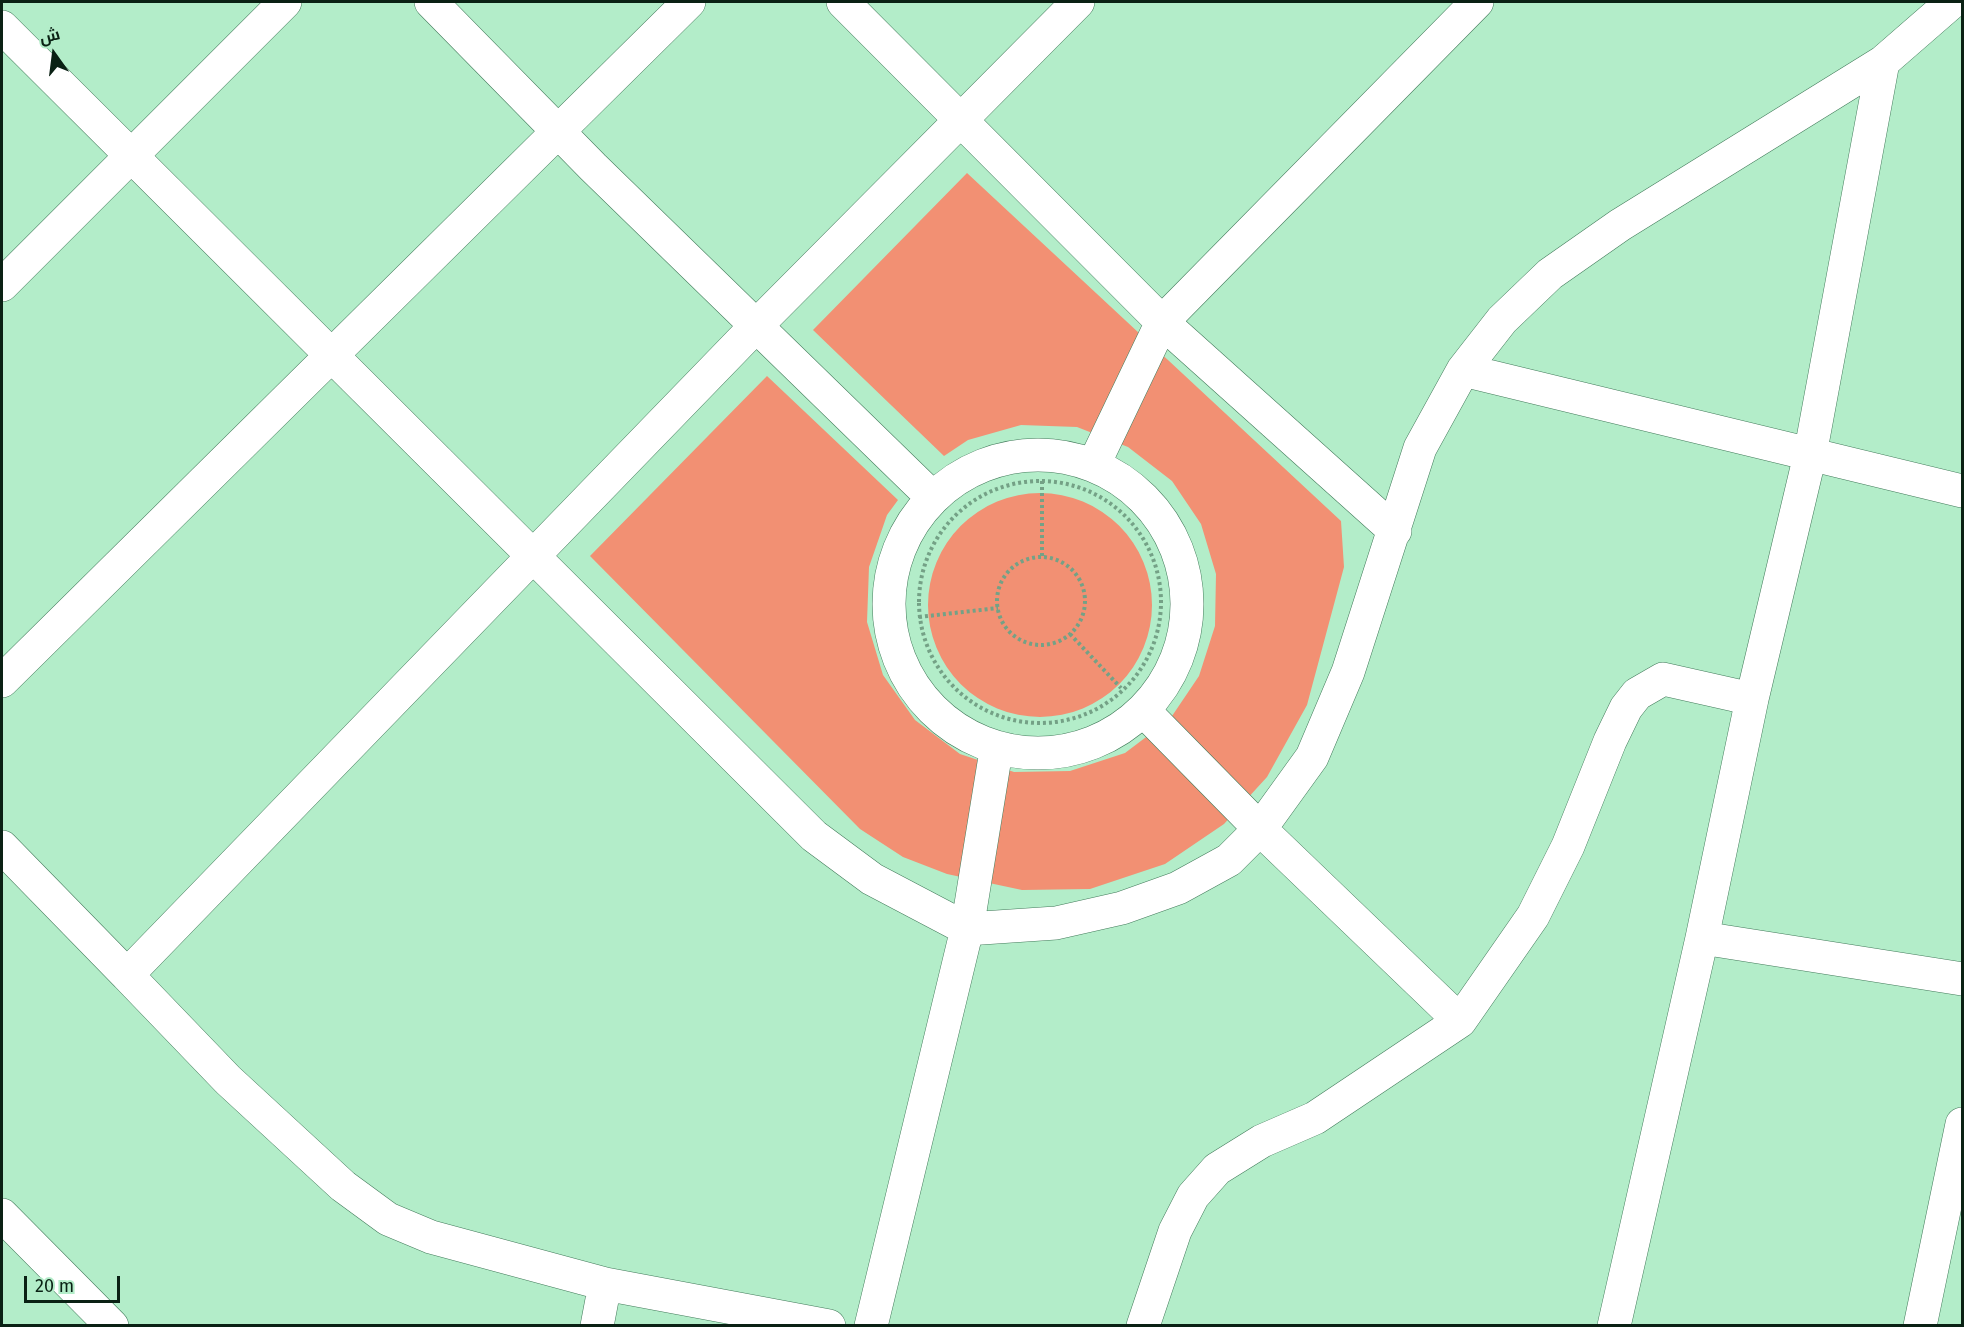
<!DOCTYPE html>
<html>
<head>
<meta charset="utf-8">
<style>
	body { margin:0 }
	#map { position:relative; width:1964px; height:1327px; overflow:hidden; background:#b3edc9; font-family:"Fira Sans",Cairo,sans-serif }
	canvas { display:block }
	.frame { position:absolute; inset:0; border:3px solid #0a2114; pointer-events:none }
	.north { position:absolute; left:24px; top:24px; width:60px; height:60px; -webkit-text-stroke:4px #b3edc9; paint-order:stroke; rotate:346deg; font-size:16px; font-weight:700; line-height:24px; text-align:center; color:#0a2114 }
	.north::after { content:''; display:block; margin:auto; width:21px; height:27px; background:#0a2114; clip-path:polygon(50% 0,100% 100%,50% 72%,0 100%) }
	.scale { position:absolute; left:24px; top:1276px; width:96px; height:27px; box-sizing:border-box; border:3px solid #0a2114; border-top:0; padding-left:8px; font-size:18px; line-height:21px; white-space:nowrap; color:#0a2114; -webkit-text-stroke:4px #b3edc9; paint-order:stroke }
</style>
</head>
<body>
<div id="map">
<canvas width="1964" height="1327"></canvas>
<div class="frame"></div>
<div class="north">ش</div>
<div class="scale">20 m</div>
</div>
<script>
const context = document.querySelector('canvas').getContext('2d');
context.lineJoin = 'round';
function fill(path, color) { context.fillStyle = color; context.fill(path, 'evenodd'); }
const toPath = rows => new Path2D(rows.map(r => 'M' + r).join(''));
function strokePath(path, color, width, dash) { context.strokeStyle = color; context.lineWidth = width; context.lineCap = dash ? 'butt' : 'round'; context.setLineDash(dash || []); context.stroke(path); }
const green = toPath([
	[967,173,1341,521,1344,567,1307,705,1267,777,1224,824,1165,864,1090,889,1022,890,947,874,903,857,860,829,590,556,767,376,898,500,887,515,869,567,867,622,883,675,915,720,960,754,1014,772,1070,771,1125,753,1170,719,1199,676,1215,626,1216,574,1201,524,1172,481,1128,447,1077,427,1021,425,968,440,944,456,813,330],
	'928 605a112 112 0 1 1 224 0a112 112 0 1 1-224 0Z'
]);
const path = toPath([
	'919 602a121 121 0 1 1 242 0a121 121 0 1 1-242 0Z',
	[1042,556,1042,480],
	'997 601a44 44 0 1 1 88 0a44 44 0 1 1-88 0Z',
	[919,617,998,608],
	[1070,634,1121,688]
]);
const street = toPath([
	[431,2,593,167,931,496],
	[843,2,1162,322,1395,531],
	[2,27,814,836,872,879,967,929,1056,923,1122,908,1178,888,1229,860,1260,829,1312,757,1348,672,1420,448,1463,370,1502,320,1550,274,1620,225,1883,62,1952,2],
	[2,285,285,2],
	[1463,370,1962,491],
	'889 604a149 149 0 1 1 298 0a149 149 0 1 1-298 0Z',
	[1095,462,1162,322,1477,2],
	[2,681,689,2],
	[2,847,127,975,757,325,1078,2],
	[1702,938,1962,979],
	[127,975,228,1080,343,1186,388,1219,431,1237,605,1284,597,1326],
	[1460,1021,1533,916,1568,846,1610,741,1626,708,1637,694,1663,679,1752,699],
	[2,1215,112,1326],
	[605,1284,829,1326],
	[871,1326,967,929,996,751],
	[1143,1326,1175,1231,1193,1196,1217,1169,1262,1141,1315,1118,1460,1021,1260,829,1144,711],
	[1614,1326,1702,938,1752,699,1810,455,1883,62],
	[1920,1326,1962,1124]
]);
fill(green, '#f29073');
strokePath(street, '#437b5b', 34);
strokePath(path, '#74a186', 4, [3, 3]);
strokePath(street, '#fff', 33);
</script>
</body>
</html>
